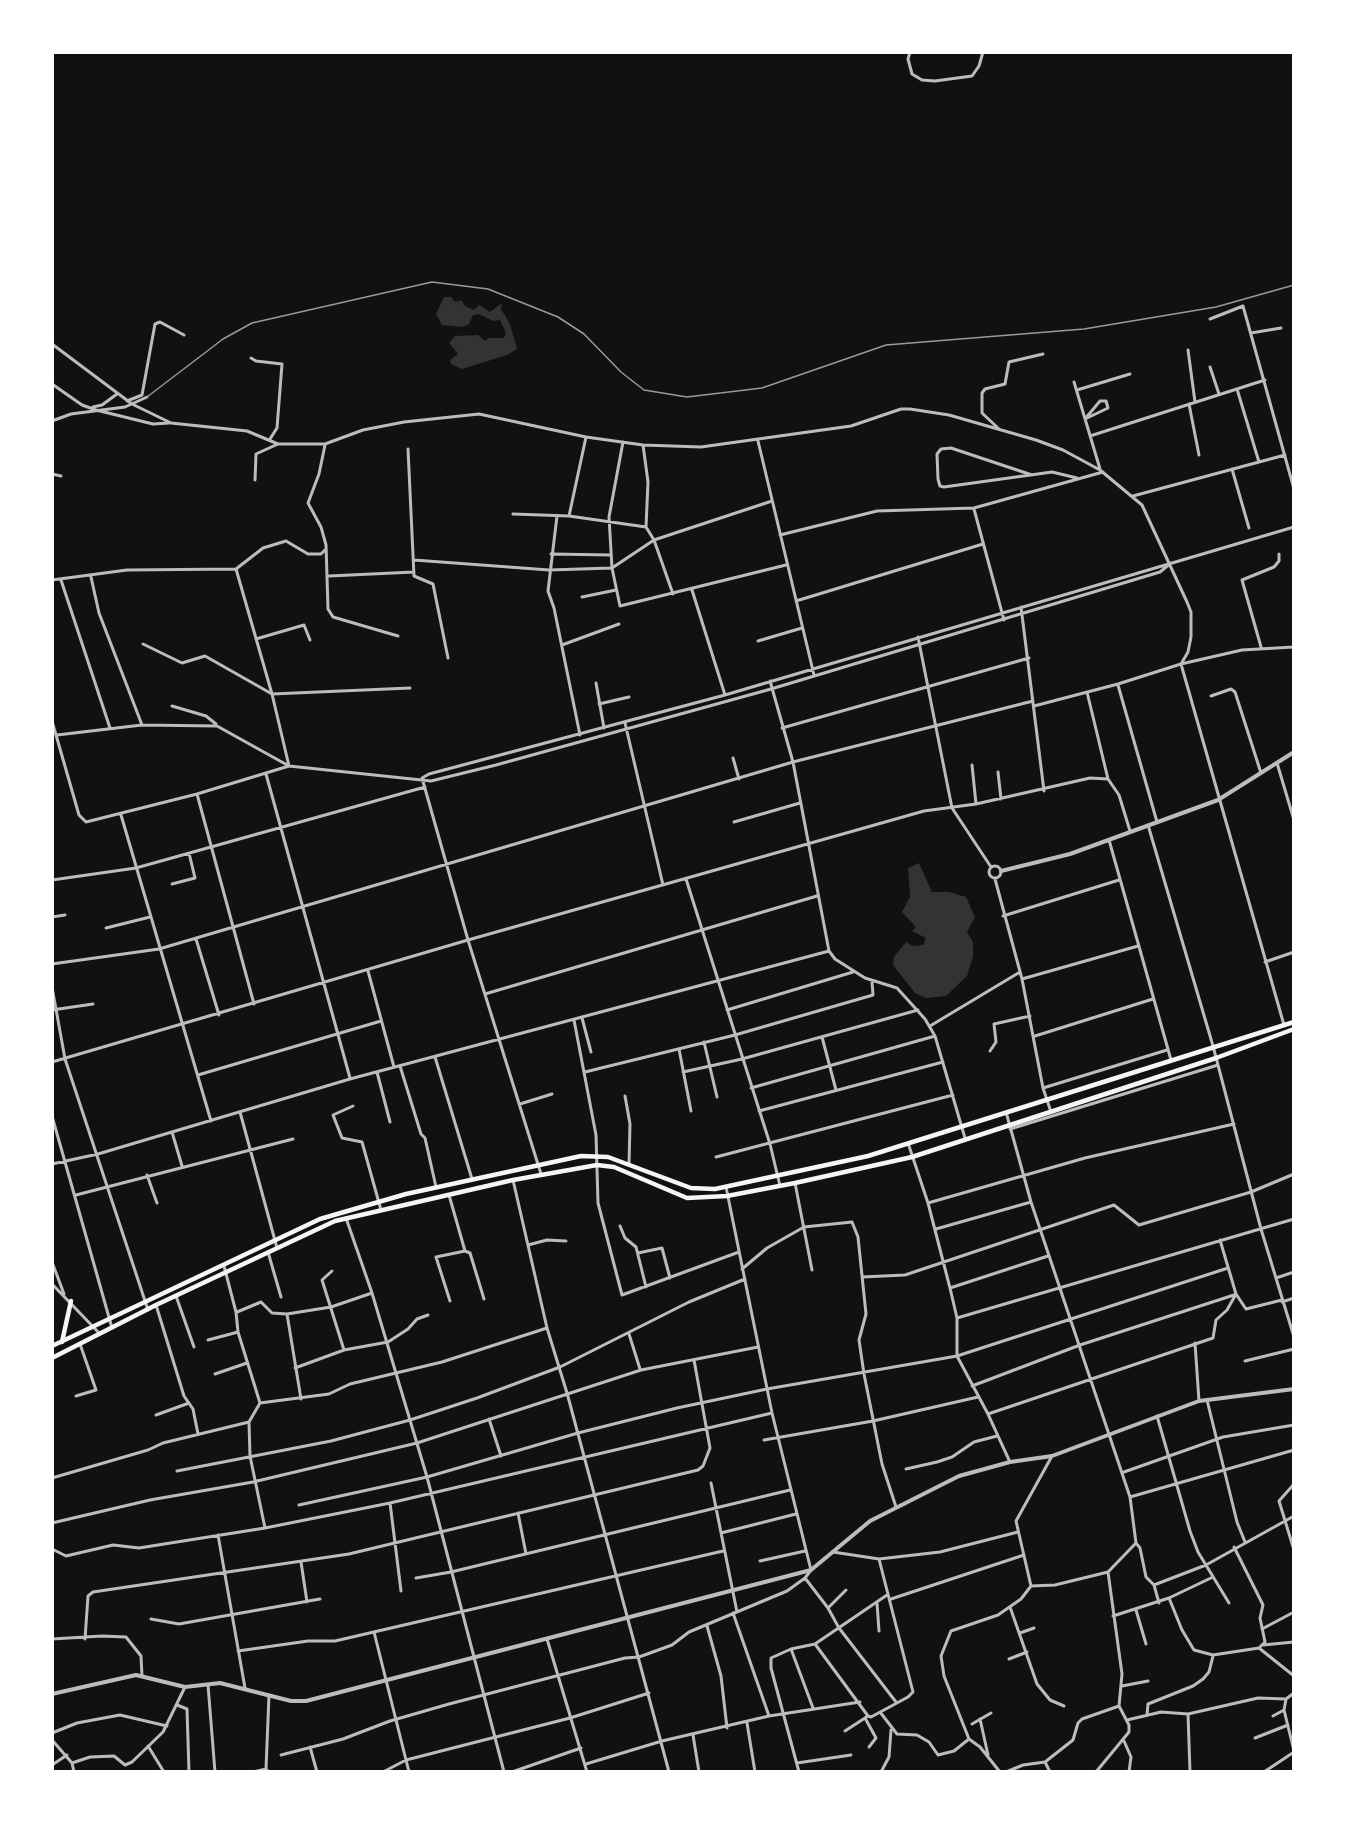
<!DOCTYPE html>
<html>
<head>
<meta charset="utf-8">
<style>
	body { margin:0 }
	#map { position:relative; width:1346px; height:1824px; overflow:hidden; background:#111; font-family:Overpass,sans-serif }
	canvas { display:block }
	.frame { position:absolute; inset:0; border:54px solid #fff; pointer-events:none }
</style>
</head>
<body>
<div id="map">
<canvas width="1346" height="1824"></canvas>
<div class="frame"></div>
</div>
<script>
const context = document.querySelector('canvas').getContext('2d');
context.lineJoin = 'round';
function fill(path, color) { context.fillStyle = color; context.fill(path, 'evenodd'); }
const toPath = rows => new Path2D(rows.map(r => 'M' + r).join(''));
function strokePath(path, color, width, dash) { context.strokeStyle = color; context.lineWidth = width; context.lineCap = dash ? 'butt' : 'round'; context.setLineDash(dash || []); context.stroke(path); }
const water = toPath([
	[444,297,451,297,455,302,461,300,465,306,474,310,479,305,490,312,502,303,501,309,510,324,517,349,507,355,462,369,451,364,450,360,458,354,449,343,455,336,478,335,485,341,489,338,504,338,506,333,500,320,493,321,479,314,473,315,469,324,463,327,442,325,436,314],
	[919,863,932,892,949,892,966,897,975,917,967,932,973,942,973,956,967,976,946,996,926,998,915,993,893,965,894,957,906,942,913,946,923,945,926,938,912,931,916,927,902,912,910,897,908,868]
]);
const minor = toPath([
	[910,52,908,59,912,74,922,80,935,81,972,76,979,66,983,52],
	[1210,319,1243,306,1294,489],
	[1251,333,1281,328],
	[52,344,132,404,171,423,247,431,278,444,325,444,363,430,404,422,479,414,586,437,643,445,701,447,851,426,901,409,910,409,949,415,1036,440,1063,450,1100,470,1142,505,1187,602,1191,612,1191,637,1188,652,1181,664,1284,1025],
	[1188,350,1195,402],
	[251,358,256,361,282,364,277,428,270,439],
	[1210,367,1219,394],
	[1074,382,1100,469],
	[52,384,82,405,96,410,153,424,169,423],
	[1237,389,1259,462],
	[1077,390,1130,374],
	[127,401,142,395,155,324,160,322,184,335],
	[1100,401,1106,401,1108,408,1085,419,1100,401],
	[1189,404,1199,455],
	[93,407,102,405,117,394],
	[52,421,71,414,125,407,147,397],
	[999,429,982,413,982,393,985,389,1005,384,1009,362,1043,354],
	[1090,436,1265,380],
	[758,441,814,675],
	[623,442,609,517,612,568,620,606,786,565],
	[325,445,319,474,308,503,321,527,326,545,328,609,333,617,398,636],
	[643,445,648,482,646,527,654,540,673,594],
	[408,449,414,576,433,584,448,658],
	[1232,469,1249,528],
	[52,474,61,476],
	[1032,475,951,448,941,449,937,454,938,479,940,486,944,487,1052,472,1077,478],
	[255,480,256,454,278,444],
	[1133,496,1285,455],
	[974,509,1004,620],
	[513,514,569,516,646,527],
	[557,516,548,591,554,608,580,735],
	[569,516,586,437],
	[780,535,877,511,974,508,1103,472],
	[551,554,611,555],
	[414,560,549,570,612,568,654,540,772,501],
	[236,569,272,694,289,766],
	[329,576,414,572],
	[91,577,99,613,142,725],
	[52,580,127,570,236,569,263,548,286,541,308,554,321,554,325,550],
	[61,580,110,728],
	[692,590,725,695],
	[582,597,616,590],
	[796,601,983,544],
	[1021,607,1044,791],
	[918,637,952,808,991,867],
	[256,639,304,625,310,640],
	[758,641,802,628],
	[143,644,182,663,205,656,272,694,410,688],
	[562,645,619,624],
	[1261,647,1242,580,1274,567,1279,561,1279,554],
	[770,681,793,762,829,951,835,959,865,978,897,988,925,1019,935,1036,965,1138],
	[596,683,604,728],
	[1118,685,1157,822],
	[1087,692,1108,779,1119,795,1130,831],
	[1211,696,1231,689,1235,692,1261,773],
	[599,704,629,697],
	[172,706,206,716,216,724],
	[1034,706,1118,684,1181,664,1242,650,1294,647],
	[52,721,79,815,86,822,197,794,289,766],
	[625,723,663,885],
	[782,728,1029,658],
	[57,735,142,725,217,726,289,766,431,781,496,765,771,689,1160,572,1171,563],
	[733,758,739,779],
	[1277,763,1294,820],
	[972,765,976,804],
	[998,772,1001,799],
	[266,774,350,1078],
	[422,778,429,774,725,695,1294,527],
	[422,778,468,940,541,1174],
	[197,794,254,1004],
	[121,815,211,1121],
	[734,822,800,803],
	[1148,825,1213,1046,1261,1229,1294,1337],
	[1109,840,1171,1060],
	'989 872a6 6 0 1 1 12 0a6 6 0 1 1-12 0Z',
	[686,879,770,1144,780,1186],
	[995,879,1022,979,1043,1088,1050,1109],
	[52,880,136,868,425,787],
	[172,884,195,878,189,853],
	[1003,916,1119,880],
	[52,917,65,915],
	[106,928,150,917],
	[196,939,219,1015],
	[1265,962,1294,952],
	[52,964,159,949,793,762,1033,701],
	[368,971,394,1067],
	[1022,979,1138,946],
	[52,987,65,1059,148,1310],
	[485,994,817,896],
	[52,1010,93,1004],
	[727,1010,853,972],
	[582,1018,591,1052],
	[574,1020,596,1135,598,1203,622,1295,739,1252],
	[930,1026,1020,972],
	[1035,1036,1153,999],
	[822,1037,836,1090],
	[704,1042,717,1097],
	[679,1049,691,1111],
	[990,1051,996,1042,994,1024,1030,1016],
	[435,1057,472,1179],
	[52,1062,468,940,924,811,976,804,1090,778,1108,779],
	[400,1066,421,1134,425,1138,436,1187],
	[377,1072,390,1122],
	[585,1072,735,1035,873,995,872,982],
	[683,1072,742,1059,918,1010],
	[198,1075,381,1021],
	[751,1088,935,1036],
	[1043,1088,1167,1050],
	[625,1096,630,1124,629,1164],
	[520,1104,552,1094],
	[353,1106,333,1115,342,1138,362,1142,381,1210],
	[759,1111,943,1062],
	[240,1112,277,1248],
	[1006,1112,1031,1202,1130,1497,1136,1543,1108,1572,1122,1674,1119,1706,1129,1725,1129,1732,1096,1772],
	[52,1116,112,1328],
	[1010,1129,1218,1065],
	[172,1132,182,1166],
	[908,1143,928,1203,950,1288,957,1318,957,1356,988,1414,1010,1462],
	[716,1157,953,1095],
	[52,1164,98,1154,350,1079,829,951],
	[147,1175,157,1203],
	[513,1180,547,1328,567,1393,669,1772],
	[795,1183,812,1270],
	[76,1195,293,1139],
	[449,1195,465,1251,436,1257,450,1301],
	[928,1203,1085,1158,1234,1124],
	[346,1218,372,1293,427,1477,504,1772],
	[620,1226,625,1238,636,1247,646,1287],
	[936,1229,1031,1202],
	[1220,1240,1236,1294,1246,1309,1282,1300],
	[528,1245,547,1240,566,1241],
	[465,1251,470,1253,484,1299],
	[268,1252,281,1297],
	[638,1253,662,1248,670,1278],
	[52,1262,64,1294],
	[224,1266,236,1312,238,1332,260,1403,249,1422,250,1456,265,1528],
	[742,1269,767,1248,804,1227,852,1222,858,1237,866,1314,859,1340,864,1374,882,1464,896,1507],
	[332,1271,322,1280,344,1350],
	[862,1277,905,1275,1114,1205,1139,1225,1251,1192,1294,1174],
	[1276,1278,1294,1272],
	[52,1284,100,1334],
	[950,1288,1048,1256],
	[176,1296,194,1347],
	[1282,1302,1294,1298],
	[156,1305,184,1396,193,1409,198,1434],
	[237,1312,261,1302,272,1313,287,1314,331,1307,372,1293],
	[287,1314,301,1399],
	[957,1318,1294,1219],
	[629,1334,640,1369],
	[208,1340,238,1332],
	[1195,1343,1199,1401],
	[1245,1361,1294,1349],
	[295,1368,344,1350,388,1342,408,1329,417,1319,428,1315],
	[215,1374,247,1363],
	[972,1386,1080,1345,1234,1295],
	[76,1396,96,1390,80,1344],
	[1207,1400,1237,1522,1245,1542],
	[260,1403,329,1394,350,1384,442,1362,547,1328],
	[988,1414,1213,1338,1216,1320,1227,1310,1236,1294],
	[156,1415,189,1403],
	[1157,1416,1190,1531,1198,1552,1229,1603],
	[489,1419,501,1456],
	[764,1440,873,1421,978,1397],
	[906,1469,937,1462,952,1457,974,1442,997,1436],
	[177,1471,331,1441,410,1420,477,1398,560,1367,689,1302,745,1279],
	[1124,1472,1223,1437,1294,1425],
	[52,1478,148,1450,163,1443,249,1422],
	[711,1483,737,1612],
	[1294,1484,1279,1501,1294,1550],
	[1130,1497,1294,1450],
	[390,1503,401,1591],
	[299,1505,427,1477,578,1433,677,1408,767,1389,957,1356,1228,1268],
	[518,1513,526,1554],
	[52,1523,150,1500,253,1482,417,1443,641,1370,758,1347],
	[721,1533,796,1514],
	[218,1535,245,1688],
	[1136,1543,1140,1548,1146,1577,1154,1585,1159,1603],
	[52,1549,66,1556,113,1545,139,1548,265,1528,390,1503,772,1413],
	[833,1552,879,1559,940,1552,1018,1532],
	[760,1561,805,1551],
	[301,1562,307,1602],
	[416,1578,451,1572,790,1490],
	[805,1578,828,1608,839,1628,896,1702],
	[1154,1585,1206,1565,1294,1516],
	[1031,1586,1055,1585,1108,1572],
	[1169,1598,1213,1577],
	[891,1599,1024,1555],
	[877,1603,879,1631],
	[1010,1607,1037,1684,1050,1700,1064,1706],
	[828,1608,846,1590],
	[1136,1610,1146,1644],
	[733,1613,769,1716],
	[1113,1616,1169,1598,1182,1630,1194,1650,1213,1655,1259,1648,1265,1642,1260,1618,1263,1605,1234,1547],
	[151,1619,179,1624,320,1599],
	[707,1626,721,1676,727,1728],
	[1262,1629,1294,1612],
	[374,1632,409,1772],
	[1020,1633,1034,1628],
	[52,1639,102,1636,126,1637,141,1656,142,1676],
	[85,1639,88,1596,93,1592,349,1554,698,1470,703,1466,710,1448,694,1360],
	[547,1639,587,1772],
	[815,1644,868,1716],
	[1263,1645,1294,1642],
	[1259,1648,1294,1676],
	[791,1649,813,1708],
	[238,1651,308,1641,335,1641,723,1551],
	[1009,1659,1027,1652],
	[208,1685,215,1772],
	[1122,1686,1148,1681],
	[177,1705,187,1709,189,1772],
	[1284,1710,1294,1751],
	[880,1712,897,1734,917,1735,929,1742,938,1755,954,1751,969,1739],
	[1188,1714,1190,1772],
	[1147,1715,1148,1704,1193,1686,1203,1679,1209,1672,1213,1656],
	[1273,1716,1284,1710,1286,1699],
	[865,1718,876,1738,869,1747],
	[980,1719,988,1755],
	[1127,1720,1161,1712,1188,1714,1258,1698,1286,1699,1294,1693],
	[747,1723,755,1772],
	[972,1724,991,1713],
	[845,1731,868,1716,871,1717,908,1697,913,1692,879,1559],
	[52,1733,77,1723,120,1715,167,1726],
	[693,1735,699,1772],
	[1255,1738,1288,1725],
	[52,1740,72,1763,74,1772],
	[1124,1741,1131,1757,1129,1772],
	[148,1746,164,1772],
	[310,1747,317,1772],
	[281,1755,343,1739,390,1721,449,1704,625,1658,639,1657,672,1645,689,1632,787,1591,805,1578,811,1570,772,1413,726,1187],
	[1045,1762,1050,1772],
	[72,1763,90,1757,114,1756,125,1765,132,1762,163,1732,185,1687],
	[797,1763,851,1755],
	[586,1764,662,1741,769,1716,860,1702],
	[52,1765,67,1755],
	[253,1772,266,1769],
	[269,1772,266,1769,269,1695],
	[383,1772,406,1760,570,1718,649,1693],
	[512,1772,581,1748],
	[799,1772,771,1668,771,1658,791,1649,815,1644,887,1595],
	[881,1772,889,1757,891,1730],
	[1000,1772,980,1747,969,1739,944,1676,941,1656,951,1631,998,1615,1021,1599,1031,1586,1016,1521,1052,1456],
	[1006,1772,1023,1765,1045,1762,1073,1740,1078,1723,1082,1719,1119,1706],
	[1264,1772,1294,1752]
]);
const tertiary = toPath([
	[1001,871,1070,854,1218,800,1294,752],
	[52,1694,136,1675,185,1687,220,1683,291,1701,306,1701,811,1570,870,1521,959,1476,1010,1462,1052,1456,1199,1401,1294,1389]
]);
const trunk = toPath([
	[62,1342,71,1301],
	[52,1346,320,1219,406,1194,581,1156,608,1157,691,1188,715,1189,868,1156,1294,1022],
	[52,1358,156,1305,335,1221,513,1180,597,1165,614,1167,687,1198,727,1196,795,1183,912,1157,1216,1058,1294,1029]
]);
const rail = toPath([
	[147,397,223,339,252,323,432,282,488,289,558,317,584,334,621,372,644,390,687,397,762,388,886,345,1084,329,1216,307,1294,285]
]);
fill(water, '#333');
strokePath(minor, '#bcbcbc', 3);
strokePath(tertiary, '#bcbcbc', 4);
strokePath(trunk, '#f5f5f5', 4.5);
strokePath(rail, '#9a9a9a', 1.5);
</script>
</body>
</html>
